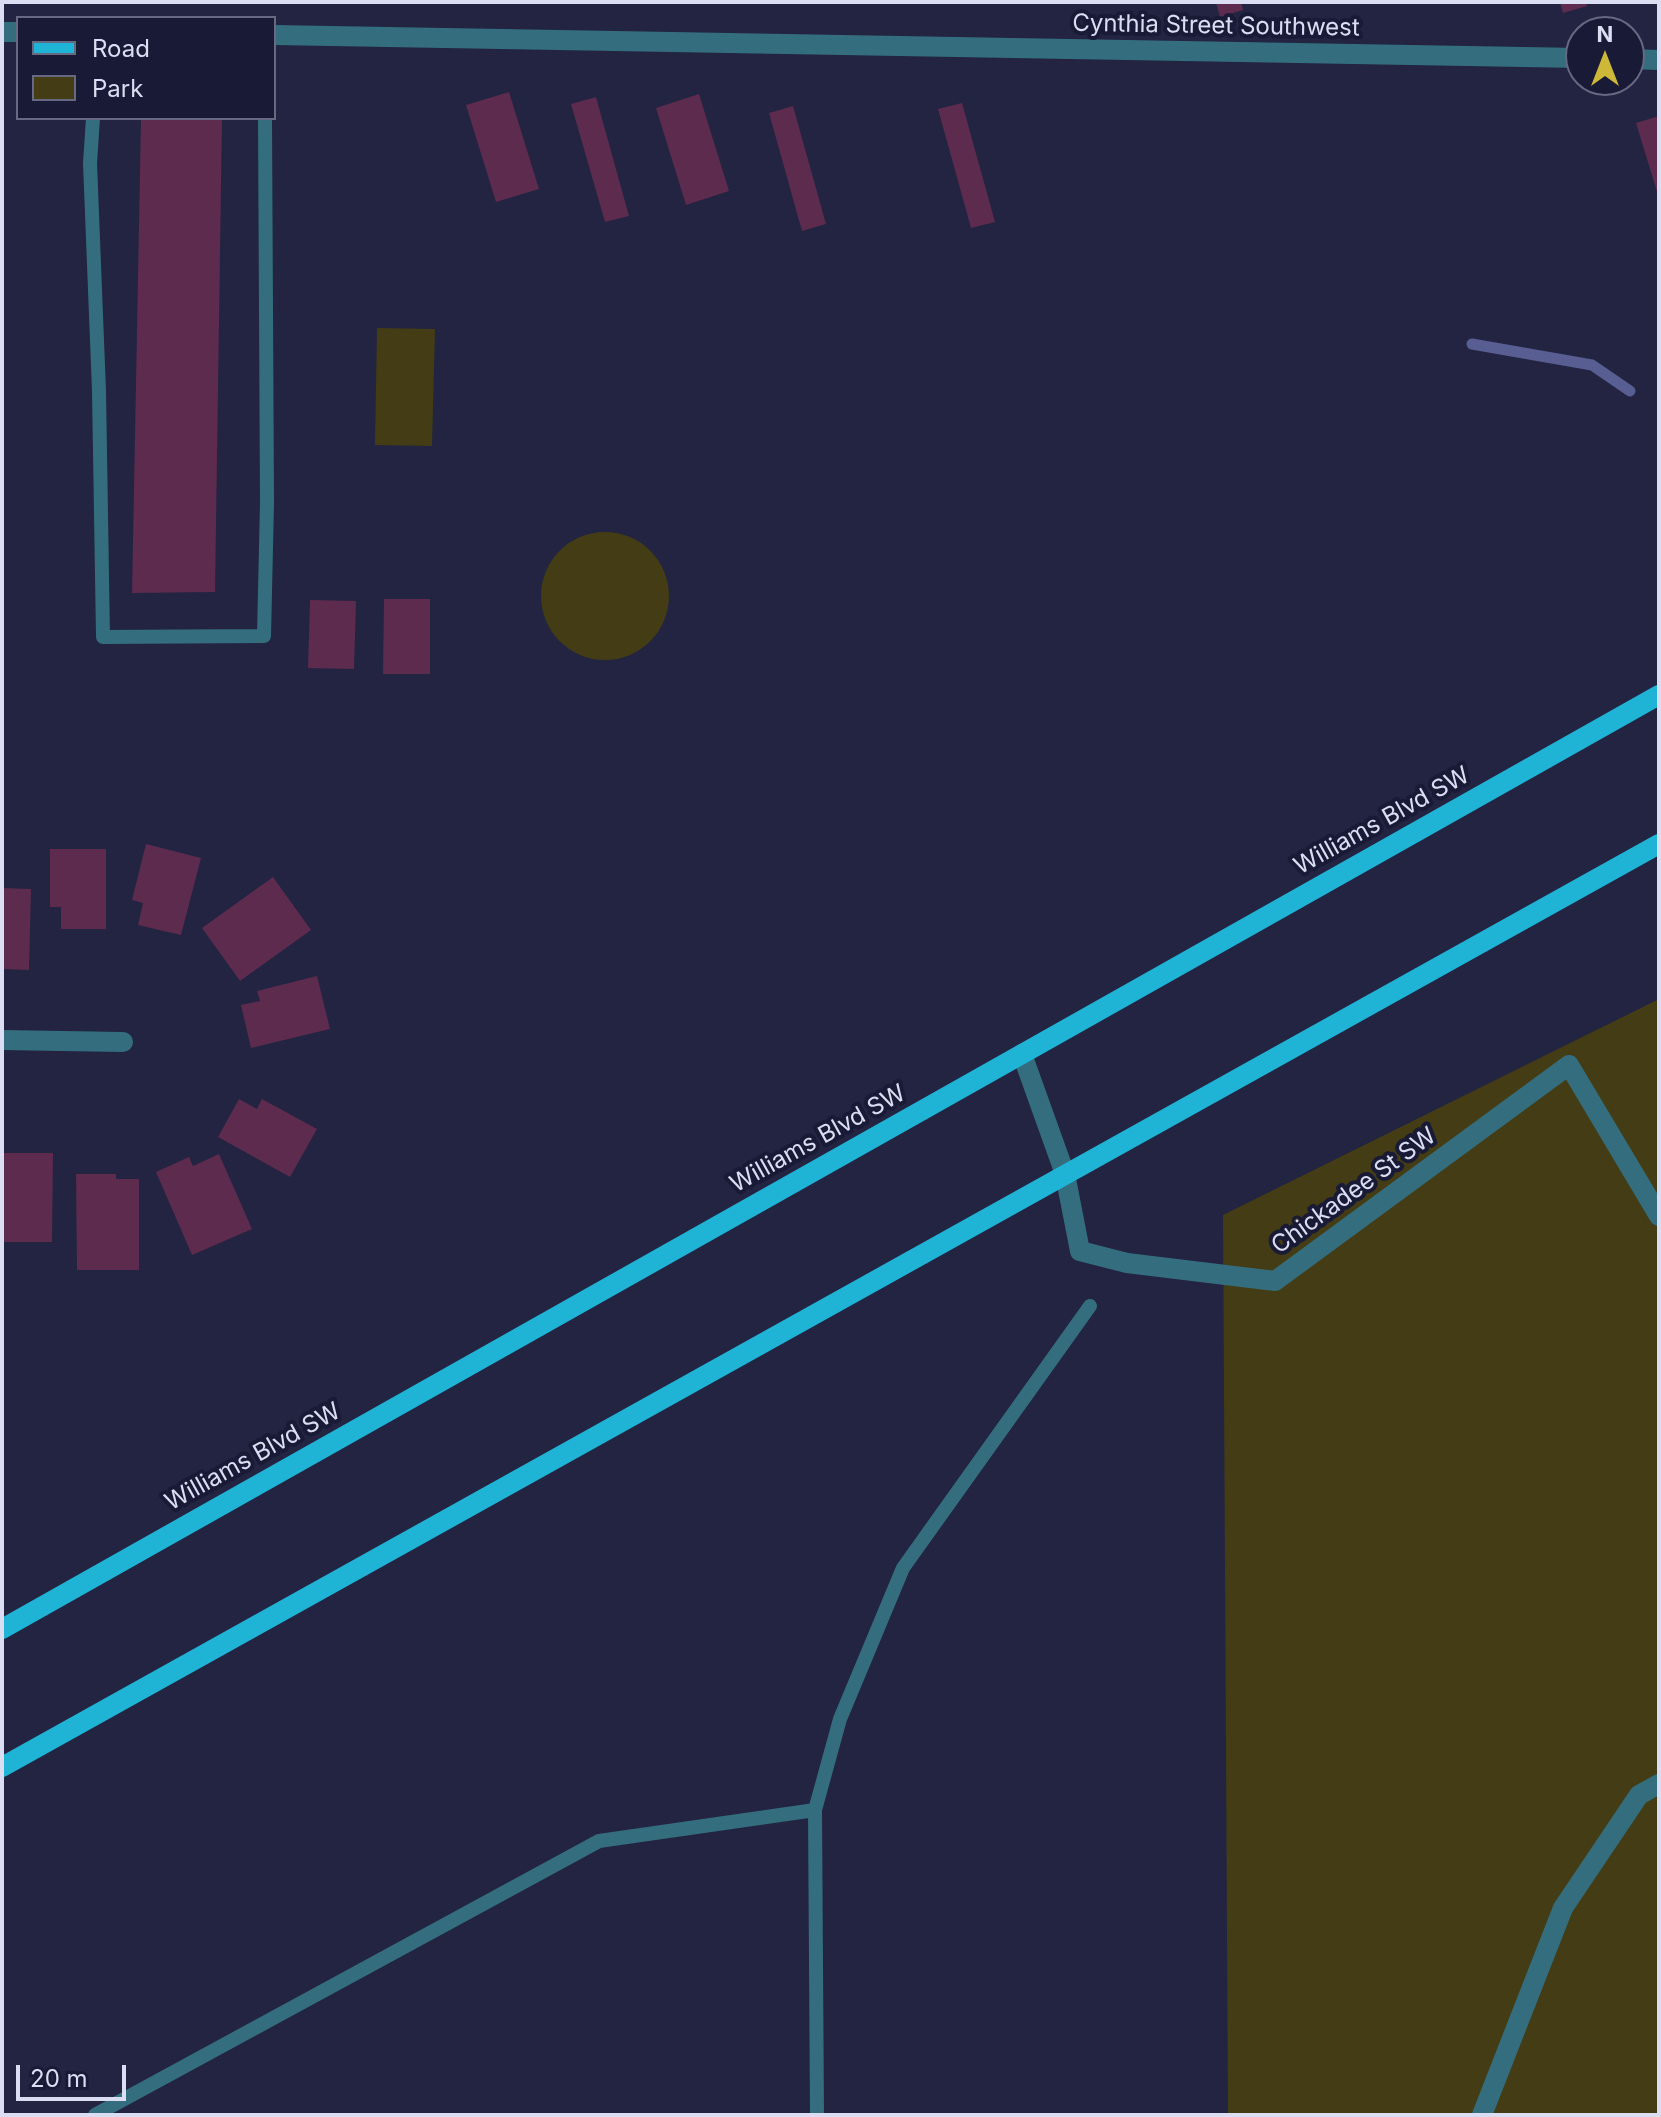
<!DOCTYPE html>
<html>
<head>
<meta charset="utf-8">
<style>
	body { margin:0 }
	#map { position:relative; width:1661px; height:2117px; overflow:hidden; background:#222441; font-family:Inter,sans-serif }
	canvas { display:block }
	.frame { position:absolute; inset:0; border:4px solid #dbdef2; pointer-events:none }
	.legend { position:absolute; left:16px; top:16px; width:260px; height:104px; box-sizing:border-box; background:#191a36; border:2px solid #676881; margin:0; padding:10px 14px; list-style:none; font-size:24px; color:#dbdef2 }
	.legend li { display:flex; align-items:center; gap:16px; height:40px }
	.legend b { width:40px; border:2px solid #676881 }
	.north { position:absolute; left:1565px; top:16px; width:80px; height:80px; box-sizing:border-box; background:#191a36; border:2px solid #676881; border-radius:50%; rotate:0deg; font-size:22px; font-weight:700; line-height:32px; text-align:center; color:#dbdef2 }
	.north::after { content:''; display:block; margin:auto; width:28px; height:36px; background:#ceb837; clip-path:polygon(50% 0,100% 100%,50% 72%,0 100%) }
	.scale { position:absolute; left:16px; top:2065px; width:110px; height:36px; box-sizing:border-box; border:4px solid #dbdef2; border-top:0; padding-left:10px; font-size:24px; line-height:28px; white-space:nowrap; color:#dbdef2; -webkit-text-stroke:6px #191a36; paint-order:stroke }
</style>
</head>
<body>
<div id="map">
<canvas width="1661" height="2117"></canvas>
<div class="frame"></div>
<ul class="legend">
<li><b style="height:10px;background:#1fb3d6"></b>Road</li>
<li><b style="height:22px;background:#433c15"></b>Park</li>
</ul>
<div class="north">N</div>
<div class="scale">20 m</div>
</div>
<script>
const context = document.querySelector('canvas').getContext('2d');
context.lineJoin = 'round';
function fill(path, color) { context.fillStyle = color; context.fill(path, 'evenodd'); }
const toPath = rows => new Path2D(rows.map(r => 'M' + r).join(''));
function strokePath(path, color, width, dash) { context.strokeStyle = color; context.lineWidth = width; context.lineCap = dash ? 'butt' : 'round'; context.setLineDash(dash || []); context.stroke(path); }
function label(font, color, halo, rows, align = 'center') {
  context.font = font + ' Inter,sans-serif'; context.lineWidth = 8; context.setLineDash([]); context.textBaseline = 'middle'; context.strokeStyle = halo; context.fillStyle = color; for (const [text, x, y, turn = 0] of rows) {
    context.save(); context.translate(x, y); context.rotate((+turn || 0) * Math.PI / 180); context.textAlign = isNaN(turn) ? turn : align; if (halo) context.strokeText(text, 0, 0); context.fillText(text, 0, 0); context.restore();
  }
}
const green = toPath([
	[377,328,435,329,432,446,375,445],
	'541 596a64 64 0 1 1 128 0a64 64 0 1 1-128 0Z',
	[1659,999,1659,2115,1228,2115,1223,1215]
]);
const stream = toPath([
	[1472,344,1592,365,1630,391]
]);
const building = toPath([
	[1216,2,1241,2,1243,10,1220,17],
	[1560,2,1586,2,1587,6,1563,13],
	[509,92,539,189,496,202,466,105],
	[699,94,729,191,686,205,656,108],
	[596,97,629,216,605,222,571,104],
	[962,103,995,222,971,228,938,109],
	[793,106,826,224,802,231,769,113],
	[1659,116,1659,195,1658,195,1636,123],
	[141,118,222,118,215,592,132,593],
	[384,599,430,599,430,674,383,674],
	[310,600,356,601,354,669,308,668],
	[146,844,201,858,181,935,138,925,143,903,132,900],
	[50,849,106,849,106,929,61,929,61,907,50,907],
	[273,877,311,930,240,981,202,928],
	[2,888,31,889,29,970,2,969],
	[317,976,330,1029,251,1048,241,1005,260,1001,257,991],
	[239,1099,257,1109,262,1099,317,1129,290,1177,218,1137],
	[2,1153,53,1153,52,1242,2,1242],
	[219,1154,252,1229,192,1255,156,1172,189,1157,193,1166],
	[76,1174,116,1174,116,1179,139,1179,139,1270,77,1270]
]);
const service = toPath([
	[93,118,90,163,99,391,103,637,264,636,267,503,265,118],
	[815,1810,840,1719,903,1568,1090,1306],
	[95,2115,599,1841,815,1810,817,2115]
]);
const minor = toPath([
	[2,32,18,32],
	[274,35,1581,58],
	[1629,59,1659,60],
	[2,1040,123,1042],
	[1022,1054,1065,1174,1080,1251,1127,1263,1275,1281,1569,1065,1659,1216],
	[1482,2115,1563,1908,1639,1795,1659,1784]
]);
const primary = toPath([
	[2,1629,1659,695],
	[2,1767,1659,844]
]);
const streetNames = [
	["Cynthia Street Southwest",1216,26,1],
	["Williams Blvd SW",1382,821,-29],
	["Williams Blvd SW",818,1139,-29],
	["Chickadee St SW",1354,1191,-36],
	["Williams Blvd SW",253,1457,-29]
];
fill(green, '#433c15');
strokePath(stream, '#585d92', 11);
fill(building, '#5c2b4e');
strokePath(service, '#346e7e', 14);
strokePath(minor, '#346e7e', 20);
strokePath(primary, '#1fb3d6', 20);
label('24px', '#dbdef2', '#191a36', streetNames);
</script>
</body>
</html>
